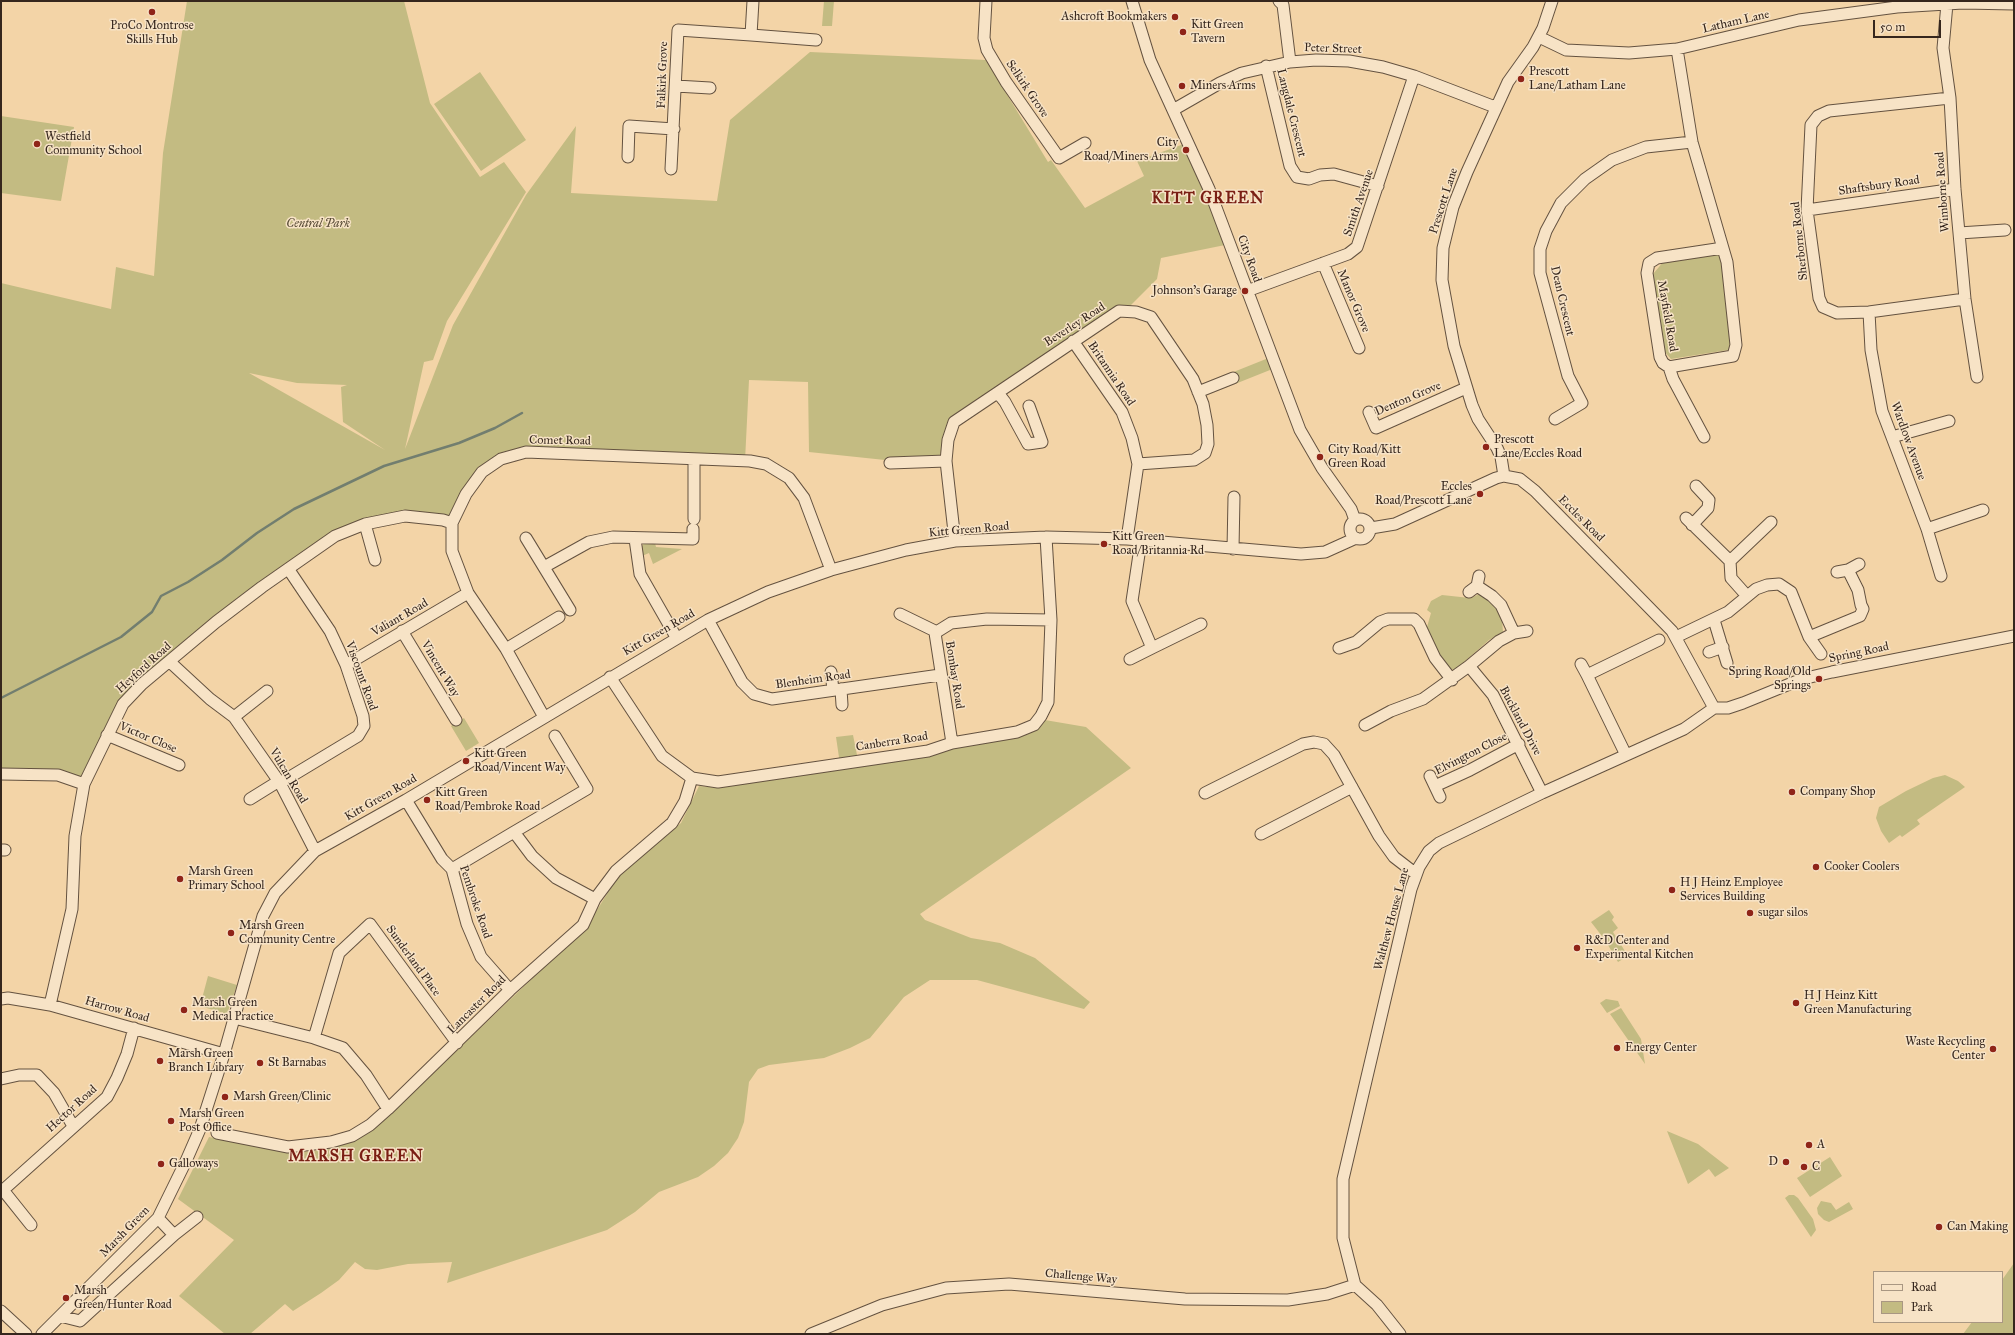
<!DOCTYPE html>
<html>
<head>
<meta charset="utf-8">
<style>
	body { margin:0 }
	#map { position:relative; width:2015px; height:1335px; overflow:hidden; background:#f3d4a7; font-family:"IM FELL Great Primer",serif }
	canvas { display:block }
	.frame { position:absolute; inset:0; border:2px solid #35261d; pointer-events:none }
	.legend { position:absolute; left:1873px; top:1271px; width:130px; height:52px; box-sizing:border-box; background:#f7e3c6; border:1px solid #a99782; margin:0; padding:5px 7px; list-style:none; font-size:12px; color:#35261d }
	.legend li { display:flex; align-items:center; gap:8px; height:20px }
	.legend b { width:20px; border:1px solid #a99782 }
	.scale { position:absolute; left:1873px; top:20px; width:68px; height:18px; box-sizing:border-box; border:2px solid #35261d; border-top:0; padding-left:5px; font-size:12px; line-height:14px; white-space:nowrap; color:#35261d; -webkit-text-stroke:3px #f7e3c6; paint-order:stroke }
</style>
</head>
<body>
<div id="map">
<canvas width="2015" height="1335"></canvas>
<div class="frame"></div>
<ul class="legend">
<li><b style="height:5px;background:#f7e3c6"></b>Road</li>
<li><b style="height:11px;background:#c3bb82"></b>Park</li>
</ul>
<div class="scale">50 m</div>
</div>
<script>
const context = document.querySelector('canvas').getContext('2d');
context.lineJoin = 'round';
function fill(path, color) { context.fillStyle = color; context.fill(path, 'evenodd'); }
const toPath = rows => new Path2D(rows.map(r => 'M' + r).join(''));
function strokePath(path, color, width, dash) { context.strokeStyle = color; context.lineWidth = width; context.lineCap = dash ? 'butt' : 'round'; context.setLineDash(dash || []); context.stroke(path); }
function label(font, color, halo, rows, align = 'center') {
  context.font = font + ' "IM FELL Great Primer",serif'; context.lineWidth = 3; context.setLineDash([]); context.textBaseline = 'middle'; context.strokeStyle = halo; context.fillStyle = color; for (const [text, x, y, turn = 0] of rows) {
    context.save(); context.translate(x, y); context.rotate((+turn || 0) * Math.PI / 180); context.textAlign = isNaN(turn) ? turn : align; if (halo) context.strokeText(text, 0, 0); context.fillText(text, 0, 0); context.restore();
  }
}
const green = toPath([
	[187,1,404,1,430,103,480,177,504,162,526,192,447,321,433,360,424,362,405,449,453,325,526,195,576,126,571,193,717,201,730,120,810,52,986,60,1048,162,1051,160,1085,208,1144,176,1137,161,1184,144,1230,244,1161,258,1157,279,1124,312,998,393,954,415,939,458,885,460,809,452,808,382,749,380,745,461,526,452,482,472,452,523,404,516,365,524,289,570,123,704,84,784,58,775,1,774,1,283,111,309,116,267,154,276,163,153],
	[249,373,297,383,347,385,341,387,343,422,385,450],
	[824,1,834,1,832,26,822,26],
	[480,72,526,140,481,171,434,104],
	[1,116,74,127,61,201,1,193],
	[1716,253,1725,263,1734,344,1728,350,1671,359,1665,352,1653,274,1664,261],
	[1271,357,1275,368,1235,384,1231,373],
	[644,543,655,543,656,547,682,549,653,564,649,553,642,556,641,548],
	[1480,594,1496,605,1502,620,1503,632,1489,640,1455,670,1450,669,1445,664,1435,646,1427,627,1431,613,1427,610,1431,601,1442,595,1470,598],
	[464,718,479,743,466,751,451,726],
	[1039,719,1086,727,1131,768,920,914,925,920,971,938,1000,943,1035,958,1090,1002,1084,1009,977,980,930,980,904,997,870,1038,850,1048,824,1058,769,1065,758,1069,749,1082,744,1122,738,1138,728,1153,714,1166,698,1177,659,1192,635,1212,607,1230,447,1283,452,1262,408,1264,377,1270,365,1269,355,1262,339,1280,321,1293,293,1311,285,1304,250,1334,225,1334,179,1296,234,1240,178,1199,209,1137,290,1153,324,1150,352,1141,379,1125,587,926,620,873,681,823,699,786,719,788,840,764,836,737,853,735,858,760,1011,733],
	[1945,775,1958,781,1965,787,1917,820,1920,824,1902,837,1900,835,1889,843,1881,831,1876,818,1879,807,1906,791,1933,778],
	[1609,910,1614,917,1612,920,1618,928,1613,932,1628,956,1618,962,1605,940,1591,922],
	[208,976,237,985,227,1014,200,1006],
	[1606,999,1618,1001,1620,1006,1607,1013,1600,1003],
	[1621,1008,1641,1039,1645,1064,1610,1014],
	[1667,1131,1698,1144,1729,1168,1715,1177,1709,1169,1688,1184],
	[1830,1157,1842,1176,1810,1197,1797,1178],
	[1789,1195,1794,1195,1798,1198,1813,1219,1816,1230,1811,1237,1785,1198],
	[1821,1201,1831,1203,1836,1210,1849,1202,1853,1209,1829,1222,1824,1220,1818,1214,1817,1208],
	[2014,1263,2014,1334,1963,1334,1972,1322,2002,1322,2002,1280]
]);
const stream = toPath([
	[1,698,121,637,152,612,161,596,188,582,222,560,257,533,294,509,384,466,459,443,495,428,522,413]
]);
const minor = toPath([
	[986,1,984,38,987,50,1006,82,1059,158,1085,143],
	[1132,1,1150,60,1209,189,1300,430,1322,468,1351,509,1355,520],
	[1279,1,1283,5,1290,62],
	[1947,4,1943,48,1950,98,1955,189,1965,299,1977,377],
	[751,35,816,40],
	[1539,37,1566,50,1629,53,1677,49,1799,20,1897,7,1963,3,2014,4],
	[1677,49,1692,142,1727,262,1736,345,1733,356,1669,367,1663,363,1660,357,1647,273,1649,263,1657,258,1723,248],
	[1266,66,1290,166,1297,177,1309,179,1320,175,1334,174,1378,186],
	[676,86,710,88],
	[1950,98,1829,111,1818,116,1811,125,1807,210,1819,298,1823,307,1837,313,1869,312,1965,299],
	[1173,110,1220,83,1242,73,1290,62,1316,60,1349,61,1383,67,1414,76,1495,107],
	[628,157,629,126,674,129],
	[671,169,678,30,751,35,753,1],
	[1807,210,1955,189],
	[1959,233,2005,230],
	[1323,263,1359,348],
	[1247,291,1348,254,1357,247,1414,76],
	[1869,312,1871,350,1882,411,1927,529,1941,576],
	[1073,341,1122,412,1132,438,1138,464,1127,539],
	[1669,367,1673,379,1704,437],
	[1198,392,1233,378],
	[998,393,1005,402,1028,444,1042,442,1029,406],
	[1369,412,1376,428,1466,388],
	[1555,419,1582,403,1568,376,1540,273,1540,249,1546,231,1561,203,1585,179,1612,160,1646,147,1692,142],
	[1892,437,1949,421],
	[890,463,946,461],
	[1504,476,1501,457,1497,448,1478,419,1472,405,1454,346,1442,280,1443,248,1453,207,1467,172,1508,82,1533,47,1543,28,1552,1],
	[1686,518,1730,561],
	'1350 529a10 10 0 1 1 20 0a10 10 0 1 1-20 0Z',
	[694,519,694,459],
	[365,524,375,560],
	[1692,525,1708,508,1709,500,1696,486],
	[1371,528,1395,524,1496,478,1504,476,1520,479,1535,491,1672,631,1714,708],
	[1927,529,1983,510],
	[526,538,570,610],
	[635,539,640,574,676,637],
	[955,541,946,461,948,440,954,422,1119,311,1136,312,1151,317,1193,379,1203,404,1207,425,1208,444,1205,453,1194,460,1138,464],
	[1141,541,1132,601,1152,648,1201,624],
	[1233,549,1234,497],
	[544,567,589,542,613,537,693,539,693,529],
	[1837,572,1848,570,1859,564],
	[1477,586,1492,596,1501,605,1514,633],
	[1469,592,1477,586,1479,576],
	[1747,596,1731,578,1730,561,1771,522],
	[900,614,937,632],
	[708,620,742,682,754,694,772,699,940,675],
	[1714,620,1727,663],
	[402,631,456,720],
	[1676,637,1728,612,1756,589,1767,585,1779,584,1791,592,1809,637,1821,654],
	[1809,637,1860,616,1863,609,1861,605,1858,590,1848,570],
	[1339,648,1356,642,1380,622,1388,619,1414,619,1419,624,1435,658,1452,680],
	[506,649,559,617],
	[1709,652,1723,647],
	[1130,659,1152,648],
	[170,662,210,699,234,717,280,783,315,851],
	[1581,664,1587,675],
	[346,665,468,593],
	[1469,666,1499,641,1514,633,1527,631],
	[831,672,833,690],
	[610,677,662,756,692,778,718,782,928,751,952,743,1017,732,1034,725,1041,716,1048,702,1051,620,1046,537],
	[841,689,842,705],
	[234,717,267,691],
	[544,717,506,649,468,593,452,551,452,523,466,494,482,472,501,459,526,452,750,461,766,464,789,478,804,498,831,570],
	[1365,725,1391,711,1423,699,1469,666,1493,695,1542,793],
	[107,735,179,765],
	[952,743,935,633,951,623,987,619,1051,620],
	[1626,755,1587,675,1659,640],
	[1,774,58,775,84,784],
	[1430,776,1440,797],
	[280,783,358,736,364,726,363,716,346,665,330,631,289,570],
	[1435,786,1470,770,1519,744],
	[1205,793,1303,744,1314,742,1324,744,1334,755,1379,836,1394,857,1416,874],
	[250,799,279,781],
	[406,800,442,859,452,869,467,924,481,957,510,990],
	[514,832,587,789,555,736],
	[1261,834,1352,787],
	[1,850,5,850],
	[452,869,514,832,532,856,556,878,595,899],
	[1,999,8,998,50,1005,224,1054],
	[50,1005,72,909,75,836,84,784,123,704,142,684,216,622,262,587,335,536,365,524,405,516,443,520,452,523],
	[234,1018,314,1038,343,1048,366,1075,388,1109],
	[314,1038,339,953,370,924,457,1043],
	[1,1079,19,1075,37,1075,54,1093,73,1126],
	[217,1133,288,1147,331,1142,352,1136,370,1125,388,1109,510,990,583,925,595,899,616,871,672,823,685,801,692,778],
	[3,1190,31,1225],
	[1,1192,107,1097,117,1078,127,1054,134,1028],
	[174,1235,197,1217],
	[1355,1285,1343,1238,1343,1179,1411,889,1419,867,1429,851,1439,843,1542,793,1684,729,1714,708,1728,708,1743,703,1802,679,1832,672,2014,636],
	[1355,1285,1377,1305,1400,1334],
	[1,1311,26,1334],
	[60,1316,80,1321,174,1235,158,1218],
	[42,1334,158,1218,186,1161,200,1129,224,1054,263,916,275,893,315,851,406,800,708,620,768,592,831,570,906,550,955,541,1046,537,1127,539,1301,554,1325,552,1356,538],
	[811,1334,882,1305,946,1288,1009,1284,1185,1299,1288,1300,1327,1294,1355,1285]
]);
const markers = [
	[152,12,4,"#8f2418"],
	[1175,17,4,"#8f2418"],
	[1183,32,4,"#8f2418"],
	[1521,79,4,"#8f2418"],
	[1182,86,4,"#8f2418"],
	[37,144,4,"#8f2418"],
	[1186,150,4,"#8f2418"],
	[1245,291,4,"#8f2418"],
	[1486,447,4,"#8f2418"],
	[1320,457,4,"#8f2418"],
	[1480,494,4,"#8f2418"],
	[1104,544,4,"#8f2418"],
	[1819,679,4,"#8f2418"],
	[466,761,4,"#8f2418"],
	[1792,792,4,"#8f2418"],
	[427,800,4,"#8f2418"],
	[1816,867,4,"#8f2418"],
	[180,879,4,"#8f2418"],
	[1672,890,4,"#8f2418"],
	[1750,913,4,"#8f2418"],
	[231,933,4,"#8f2418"],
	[1577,948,4,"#8f2418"],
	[1796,1003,4,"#8f2418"],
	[184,1010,4,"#8f2418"],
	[1617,1048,4,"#8f2418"],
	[1993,1049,4,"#8f2418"],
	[160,1061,4,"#8f2418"],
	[260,1063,4,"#8f2418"],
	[225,1097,4,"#8f2418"],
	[171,1121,4,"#8f2418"],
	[1809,1145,4,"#8f2418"],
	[1786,1162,4,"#8f2418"],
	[161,1164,4,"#8f2418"],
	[1804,1167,4,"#8f2418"],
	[1939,1227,4,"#8f2418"],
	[66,1298,4,"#8f2418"]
];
const poiNames = [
	["Ashcroft Bookmakers",1167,17,"right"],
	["Kitt Green",1191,25],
	["Tavern",1191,39],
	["ProCo Montrose",152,26,"center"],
	["Skills Hub",152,40,"center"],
	["Prescott",1529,72],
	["Lane/Latham Lane",1529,86],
	["Miners Arms",1190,86],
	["Westfield",45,137],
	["Community School",45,151],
	["City",1178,143,"right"],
	["Road/Miners Arms",1178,157,"right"],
	["Johnson's Garage",1237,291,"right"],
	["Prescott",1494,440],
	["Lane/Eccles Road",1494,454],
	["City Road/Kitt",1328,450],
	["Green Road",1328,464],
	["Eccles",1472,487,"right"],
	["Road/Prescott Lane",1472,501,"right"],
	["Kitt Green",1112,537],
	["Road/Britannia Rd",1112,551],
	["Spring Road/Old",1811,672,"right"],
	["Springs",1811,686,"right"],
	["Kitt Green",474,754],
	["Road/Vincent Way",474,768],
	["Company Shop",1800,792],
	["Kitt Green",435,793],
	["Road/Pembroke Road",435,807],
	["Cooker Coolers",1824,867],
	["Marsh Green",188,872],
	["Primary School",188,886],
	["H J Heinz Employee",1680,883],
	["Services Building",1680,897],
	["sugar silos",1758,913],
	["Marsh Green",239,926],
	["Community Centre",239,940],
	["R&D Center and",1585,941],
	["Experimental Kitchen",1585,955],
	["H J Heinz Kitt",1804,996],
	["Green Manufacturing",1804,1010],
	["Marsh Green",192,1003],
	["Medical Practice",192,1017],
	["Waste Recycling",1985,1042,"right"],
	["Center",1985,1056,"right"],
	["Energy Center",1625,1048],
	["Marsh Green",168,1054],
	["Branch Library",168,1068],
	["St Barnabas",268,1063],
	["Marsh Green/Clinic",233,1097],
	["Marsh Green",179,1114],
	["Post Office",179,1128],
	["A",1817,1145],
	["D",1778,1162,"right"],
	["Galloways",169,1164],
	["C",1812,1167],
	["Can Making",1947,1227],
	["Marsh",74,1291],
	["Green/Hunter Road",74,1305]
];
const streetNames = [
	["Latham Lane",1736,22,-13],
	["Peter Street",1333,49,2],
	["Falkirk Grove",663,75,-88],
	["Selkirk Grove",1027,89,56],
	["Langdale Crescent",1291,113,76],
	["Shaftsbury Road",1879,186,-8],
	["Wimborne Road",1943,192,-94],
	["Prescott Lane",1444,201,-72],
	["Smith Avenue",1359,203,-71],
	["Sherborne Road",1800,241,-96],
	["City Road",1249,259,70],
	["Manor Grove",1353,301,67],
	["Dean Crescent",1562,301,77],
	["Mayfield Road",1667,316,80],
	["Beverley Road",1075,325,-33],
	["Britannia Road",1111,374,56],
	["Denton Grove",1408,399,-23],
	["Comet Road",560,441,1],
	["Wardlow Avenue",1908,441,70],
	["Eccles Road",1581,519,45],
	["Kitt Green Road",969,530,-5],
	["Valiant Road",400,618,-30],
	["Kitt Green Road",659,633,-30],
	["Spring Road",1859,653,-12],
	["Heyford Road",144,668,-42],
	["Vincent Way",440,669,59],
	["Bombay Road",954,675,81],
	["Viscount Road",361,676,70],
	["Blenheim Road",813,680,-8],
	["Buckland Drive",1520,721,62],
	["Victor Close",148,738,23],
	["Canberra Road",892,742,-9],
	["Elvington Close",1471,754,-27],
	["Vulcan Road",288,776,59],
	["Kitt Green Road",381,798,-30],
	["Pembroke Road",475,902,71],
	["Walthew House Lane",1392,919,-75],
	["Sunderland Place",413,961,54],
	["Lancaster Road",477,1005,-45],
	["Harrow Road",117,1010,16],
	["Hector Road",72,1109,-42],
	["Marsh Green",125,1232,-46],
	["Challenge Way",1081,1277,5]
];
const parkNames = [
	["Central Park",318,224]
];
const districtNames = [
	["KITT GREEN",1208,199],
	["MARSH GREEN",356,1157]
];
fill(green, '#c3bb82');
strokePath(stream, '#727e6f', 2.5);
strokePath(minor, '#645240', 13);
strokePath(minor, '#f7e3c6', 11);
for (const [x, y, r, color] of markers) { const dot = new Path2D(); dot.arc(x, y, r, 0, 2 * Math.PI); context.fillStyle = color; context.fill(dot); strokePath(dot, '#f7e3c6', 1.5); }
label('12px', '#35261d', '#f7e3c6', poiNames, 'left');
label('12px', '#35261d', '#f7e3c6', streetNames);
label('italic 12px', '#584b36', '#f7e3c6', parkNames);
context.letterSpacing = '1px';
label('bold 16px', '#7a1f14', '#f7e3c6', districtNames);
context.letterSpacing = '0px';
</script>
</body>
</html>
